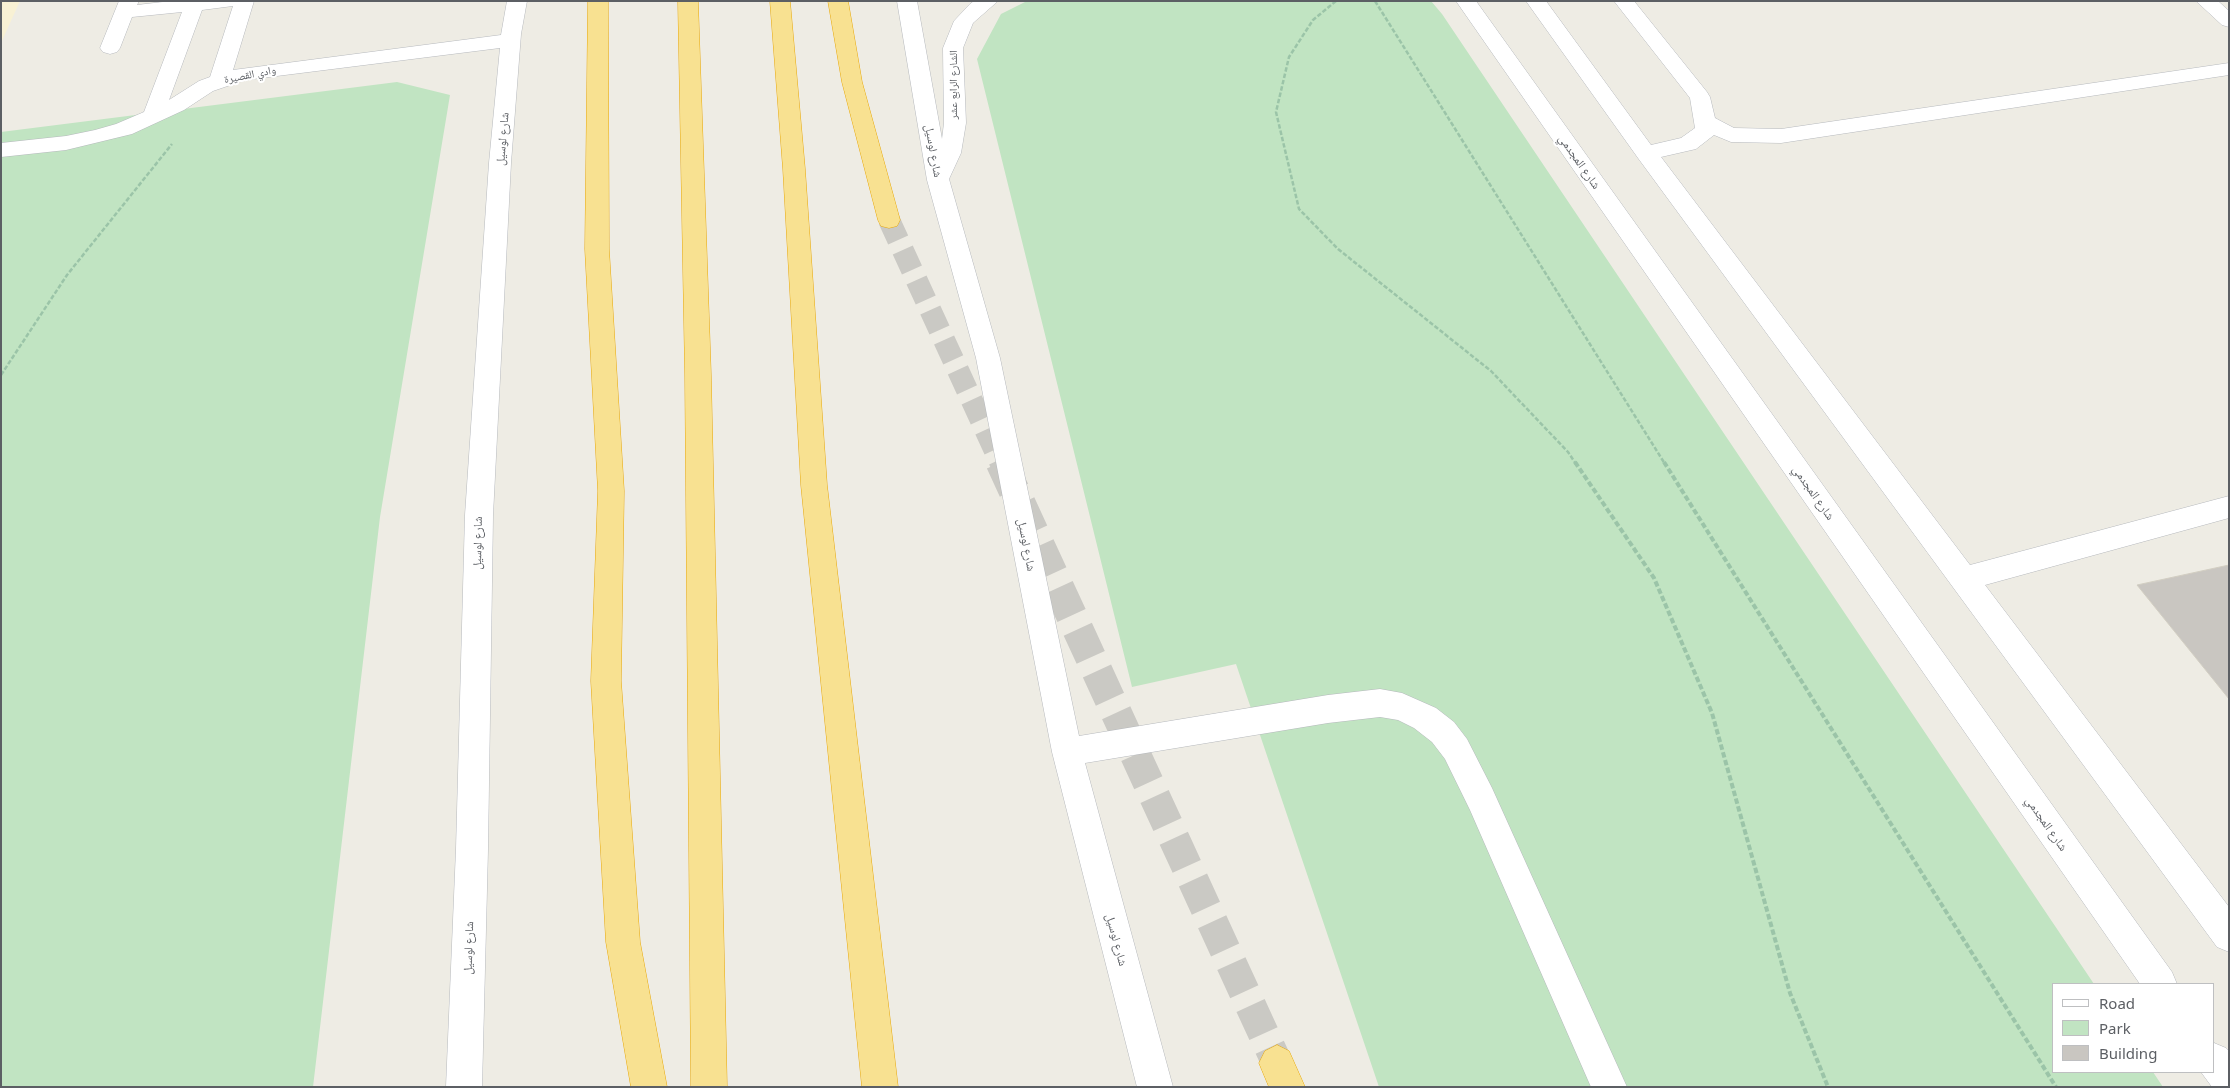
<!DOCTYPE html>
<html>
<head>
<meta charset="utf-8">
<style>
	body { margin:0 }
	#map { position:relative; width:2230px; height:1088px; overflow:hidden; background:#eeece4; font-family:"Noto Sans",sans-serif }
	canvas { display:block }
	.frame { position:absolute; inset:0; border:2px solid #5c5f64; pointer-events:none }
	.legend { position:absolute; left:2052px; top:983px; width:162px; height:90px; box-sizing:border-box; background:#fff; border:1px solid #bebfc1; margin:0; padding:6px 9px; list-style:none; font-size:15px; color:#5c5f64 }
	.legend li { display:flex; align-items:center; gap:10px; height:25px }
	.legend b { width:25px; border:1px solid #bebfc1 }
</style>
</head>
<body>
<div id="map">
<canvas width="2230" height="1088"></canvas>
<div class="frame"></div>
<ul class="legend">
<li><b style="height:6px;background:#fff"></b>Road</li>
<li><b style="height:14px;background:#c1e4c2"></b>Park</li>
<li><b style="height:14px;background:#c9c6c1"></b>Building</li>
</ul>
</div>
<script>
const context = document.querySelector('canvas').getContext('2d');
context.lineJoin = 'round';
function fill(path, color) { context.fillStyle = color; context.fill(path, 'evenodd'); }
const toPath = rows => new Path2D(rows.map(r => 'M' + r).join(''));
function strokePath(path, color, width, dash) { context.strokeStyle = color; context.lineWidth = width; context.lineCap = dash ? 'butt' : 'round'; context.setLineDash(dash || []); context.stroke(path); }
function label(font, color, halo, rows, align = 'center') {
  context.font = font + ' "Noto Sans","Noto Naskh Arabic",sans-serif'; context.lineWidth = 4; context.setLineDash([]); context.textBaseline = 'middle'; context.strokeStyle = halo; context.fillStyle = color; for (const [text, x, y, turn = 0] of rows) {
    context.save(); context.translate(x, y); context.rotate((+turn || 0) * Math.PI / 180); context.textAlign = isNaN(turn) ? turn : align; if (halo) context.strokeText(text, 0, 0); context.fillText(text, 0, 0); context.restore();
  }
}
const green = toPath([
	[1027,1,1431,1,1442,14,2094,984,2054,984,2054,1072,2153,1072,2163,1087,1379,1087,1236,664,1132,687,977,59,1001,14],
	[397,82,450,95,380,517,313,1087,1,1087,1,132]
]);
const sand = toPath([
	[1,1,20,1,1,43]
]);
const building = toPath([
	[2229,565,2229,699,2137,585,2229,565]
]);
const highwayTunnelFar1 = toPath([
	[889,220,1001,464]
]);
const highwayTunnel = toPath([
	[1001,462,1277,1063]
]);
const pathFar1 = toPath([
	[1336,1,1313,20,1289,57,1276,112,1299,209,1338,249,1491,371,1568,452,1576,464],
	[1375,1,1665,464],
	[1,375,67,275,172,144]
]);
const path = toPath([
	[1575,462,1654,578,1712,713,1790,993,1828,1087],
	[1664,462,2056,1087]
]);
const minor = toPath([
	[119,1,139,1,137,5,171,1,254,1,233,70,501,35,507,1,527,1,521,34,511,163,493,515,488,849,482,1087,446,1087,456,849,465,515,489,163,500,48,245,80,213,91,184,110,132,134,66,150,1,157,1,143,66,136,95,130,116,124,144,112,182,12,132,17,120,48,117,52,110,54,103,52,100,48,119,1],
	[233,6,210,77,199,81,169,100,202,10,233,6],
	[897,1,917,1,942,139,944,123,943,48,954,21,970,4,974,1,998,1,973,23,963,48,966,123,961,153,949,179,1000,358,1079,736,1328,695,1380,689,1402,693,1436,708,1454,722,1467,739,1492,788,1627,1087,1591,1087,1470,810,1445,759,1432,742,1414,728,1398,720,1380,717,1328,723,1085,763,1173,1087,1137,1087,1052,752,976,358,927,180,897,1],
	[1456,1,1476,1,2172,972,2177,984,2140,984,1456,1],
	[1526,1,1546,1,1651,145,1681,138,1695,128,1690,98,1614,1,1634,1,1707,92,1710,97,1715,118,1734,128,1781,129,2229,63,2229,75,1781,143,1731,142,1714,135,1696,149,1661,157,1970,565,2229,496,2229,518,1985,585,2229,907,2229,952,2217,947,1638,158,1526,1],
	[2196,1,2218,1,2229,11,2229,27,2222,25,2196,1],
	[2214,1043,2226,1048,2229,1051,2229,1087,2212,1087,2201,1072,2214,1072,2214,1043]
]);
const highway = toPath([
	[588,1,608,1,609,249,624,491,621,681,640,942,667,1087,631,1087,606,942,591,681,598,491,585,249,588,1],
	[678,1,698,1,711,375,727,1087,691,1087,685,375,678,1],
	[770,1,790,1,805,169,827,485,898,1087,862,1087,801,485,783,169,770,1],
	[828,1,848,1,862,82,900,220,897,226,889,228,881,226,878,220,842,82,828,1],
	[1277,1045,1289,1051,1305,1087,1269,1087,1259,1063,1265,1051,1277,1045]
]);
const farStreetnames = [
	["وادي القصيرة",250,75,-11],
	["الشارع الرابع عشر",954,85,-90]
];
const streetNames = [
	["شارع لوسيل",503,139,-85],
	["شارع لوسيل",933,151,80],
	["شارع المجدمي",1579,162,55],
	["شارع المجدمي",1813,493,55],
	["شارع لوسيل",478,543,-89],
	["شارع لوسيل",1026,545,79],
	["شارع المجدمي",2046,824,55],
	["شارع لوسيل",1116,940,75],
	["شارع لوسيل",469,948,-88]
];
fill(green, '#c1e4c2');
fill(sand, '#f8f1d4');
fill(building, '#c9c6c1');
strokePath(building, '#d2cec2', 1);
strokePath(highwayTunnelFar1, '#cac9c4', 22, [22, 11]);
strokePath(highwayTunnel, '#cac9c4', 31, [31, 15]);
strokePath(minor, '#b6b9bd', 1);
strokePath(highway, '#e7a80b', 1);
strokePath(pathFar1, '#9bc4a8', 2.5, [4.5, 2]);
strokePath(path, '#9bc4a8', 4, [5.5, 2.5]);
fill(minor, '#fff');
fill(highway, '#f8e191');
label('11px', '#5c5f64', '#fff', farStreetnames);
label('12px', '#5c5f64', '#fff', streetNames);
</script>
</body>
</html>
